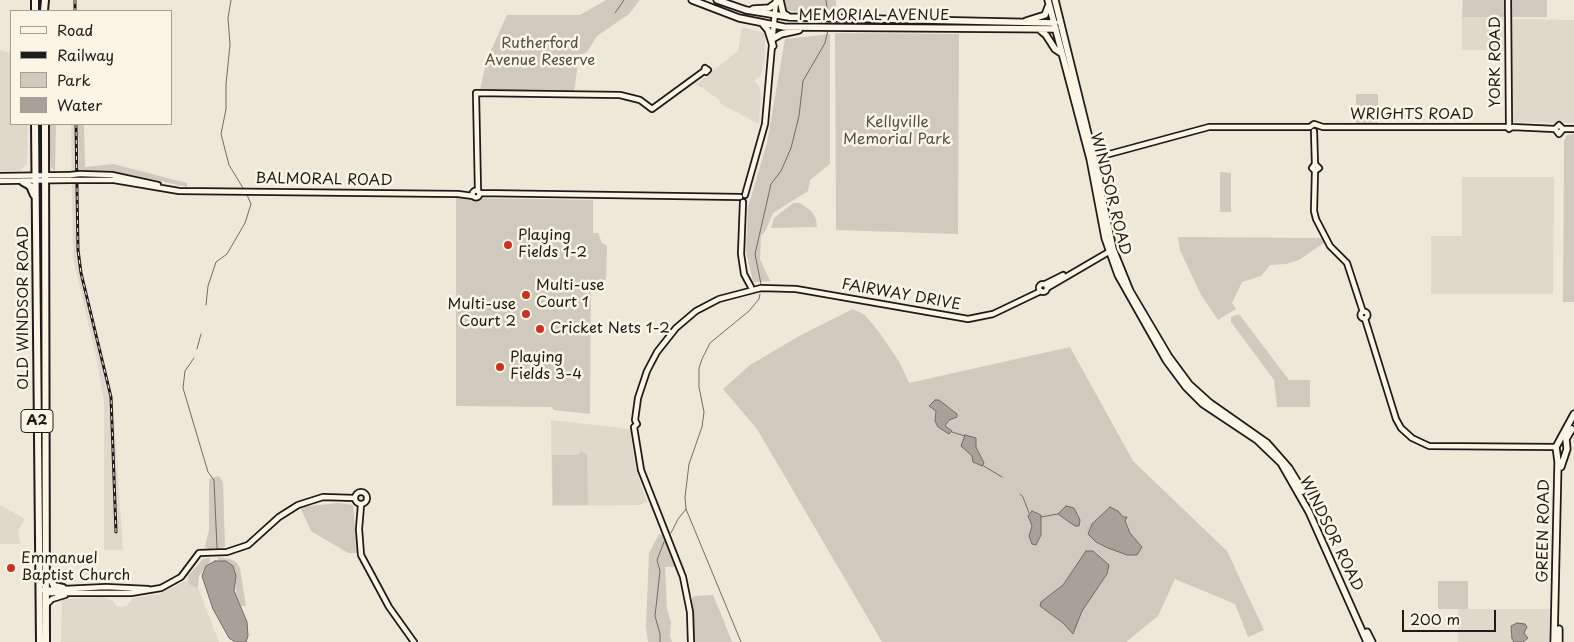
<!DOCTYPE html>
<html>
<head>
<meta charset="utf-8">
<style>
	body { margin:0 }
	#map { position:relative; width:1574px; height:642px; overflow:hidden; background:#eee8d9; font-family:"Playpen Sans",sans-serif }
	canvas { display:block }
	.legend { position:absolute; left:10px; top:10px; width:162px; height:115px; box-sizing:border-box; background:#fcf5e5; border:1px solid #a29e95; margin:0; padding:6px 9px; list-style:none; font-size:15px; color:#1c1c1c }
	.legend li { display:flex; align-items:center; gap:10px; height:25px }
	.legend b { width:25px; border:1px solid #a29e95 }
	.scale { position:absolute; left:1402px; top:610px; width:94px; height:22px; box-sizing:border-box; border:2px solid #1c1c1c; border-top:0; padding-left:6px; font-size:15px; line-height:18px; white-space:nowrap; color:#1c1c1c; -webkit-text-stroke:4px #fcf5e5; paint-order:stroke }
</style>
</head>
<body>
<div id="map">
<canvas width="1574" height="642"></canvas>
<ul class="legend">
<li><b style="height:6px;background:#fcf5e5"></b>Road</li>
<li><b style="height:6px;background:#1c1c1c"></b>Railway</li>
<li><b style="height:14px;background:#cfcabd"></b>Park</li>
<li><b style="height:14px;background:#a7a299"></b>Water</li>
</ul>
<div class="scale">200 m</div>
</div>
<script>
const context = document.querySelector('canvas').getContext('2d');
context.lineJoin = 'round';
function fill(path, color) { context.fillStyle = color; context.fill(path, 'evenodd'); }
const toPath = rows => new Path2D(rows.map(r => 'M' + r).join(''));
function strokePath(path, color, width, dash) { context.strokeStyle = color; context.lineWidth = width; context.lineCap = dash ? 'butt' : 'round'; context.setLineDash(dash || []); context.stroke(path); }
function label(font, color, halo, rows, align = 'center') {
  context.font = font + ' "Playpen Sans",sans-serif'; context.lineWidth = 5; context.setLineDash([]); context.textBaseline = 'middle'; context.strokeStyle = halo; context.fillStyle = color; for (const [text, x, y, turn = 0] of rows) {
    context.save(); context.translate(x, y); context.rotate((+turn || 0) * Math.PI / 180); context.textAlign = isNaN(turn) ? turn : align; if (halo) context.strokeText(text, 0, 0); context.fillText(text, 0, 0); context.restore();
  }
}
const built = toPath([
	[1462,17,1504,17,1504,50,1462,50],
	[1511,19,1574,20,1574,123,1512,122],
	[742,27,765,33,765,57,761,76,754,80,759,86,761,95,759,124,719,103,720,100,696,84,738,51],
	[0,50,11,53,11,124,28,124,27,164,20,171,0,171],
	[71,124,78,124,78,223,81,264,113,401,123,550,104,550,104,401,96,356,73,258],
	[1462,177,1554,177,1553,294,1431,294,1431,236,1462,236],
	[551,420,630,429,635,466,647,502,639,505,552,506],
	[0,505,25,519,18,531,20,544,0,544],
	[194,577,219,642,61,642,62,599,103,597,113,601,117,607,127,606,133,598,159,594],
	[1458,609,1550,609,1549,642,1458,642]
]);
const green = toPath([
	[606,0,640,0,629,14,597,36,587,52,579,55,574,92,480,90,487,59,507,15,580,15],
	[783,0,836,0,836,12,834,14,811,14,787,10],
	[1463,0,1547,0,1547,17,1462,17],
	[835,33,959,34,958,234,836,230],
	[830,34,830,164,810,180,808,191,773,213,766,230,761,236,760,259,770,281,753,282,746,251,748,207,767,143,785,39],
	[1356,94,1378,94,1378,123,1356,123],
	[48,124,56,124,55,172,51,167],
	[78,124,84,124,85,167,113,164,187,183,187,187,133,175,79,170],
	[1574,134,1574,302,1563,302,1564,141,1567,135],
	[1220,172,1231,173,1231,212,1220,212],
	[41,189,43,191,43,587,39,377],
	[456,198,593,200,593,233,598,233,602,243,607,246,606,280,591,280,590,414,554,410,551,407,456,406],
	[793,203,800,203,811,211,816,219,817,227,771,228,774,218],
	[1178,237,1323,238,1325,242,1299,260,1286,264,1270,265,1261,276,1242,282,1232,303,1236,309,1218,320,1200,293,1180,250],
	[853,309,865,315,879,332,900,363,909,383,1070,347,1133,461,1227,551,1264,630,1248,637,1235,604,1175,579,1158,616,1126,642,882,642,757,429,723,389,750,365,801,335],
	[1239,314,1289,380,1310,380,1310,407,1277,407,1274,380,1231,322,1231,317],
	[581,451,587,455,588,505,553,505,552,455,579,455],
	[219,476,223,482,225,547,208,549,205,547,209,529,209,479],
	[338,503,353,505,357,553,348,553,311,531,300,507],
	[659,534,663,535,675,567,665,567,667,609,671,622,670,636,672,642,648,642,646,627,649,553],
	[218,557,230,559,236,562,240,568,246,606,241,606,236,597,235,571,226,561,218,561],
	[210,558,210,562,199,576,198,588,189,584,188,576,203,559],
	[1438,581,1468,581,1468,609,1438,609],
	[713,595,723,619,732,642,694,642,692,598,695,596]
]);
const water = toPath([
	[935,400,939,400,957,414,957,417,949,420,945,426,952,431,949,434,938,427,935,421,936,411,929,406,935,400],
	[965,435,976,438,976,447,984,463,982,466,973,462,972,456,961,446,965,435],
	[1066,506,1074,508,1080,520,1079,526,1075,526,1058,514,1066,506],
	[1110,507,1118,511,1123,517,1127,517,1125,521,1130,533,1142,547,1137,555,1127,555,1108,548,1096,542,1088,534,1092,524,1110,507],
	[1032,511,1041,515,1041,535,1036,545,1032,544,1029,536,1032,526,1028,516,1032,511],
	[1086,551,1093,551,1109,565,1107,574,1082,611,1073,634,1063,623,1040,606,1041,602,1063,585,1086,551],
	[215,561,226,561,233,566,236,576,234,591,247,622,248,636,246,642,235,642,229,638,213,609,202,576,206,566,215,561],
	[1517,623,1525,624,1527,627,1524,633,1528,638,1523,642,1514,642,1512,639,1511,626,1517,623]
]);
const stream = toPath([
	[231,0,228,18,230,45,226,84,226,109,221,134,229,165,243,188],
	[826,0,828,16],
	[615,13,624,0],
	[761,284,755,254,771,184,781,171,791,148,799,116,803,81,825,43,828,30],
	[206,305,208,286,216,262,227,254,245,223,251,204,247,195],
	[197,349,201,334],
	[194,358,185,371,183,388,208,472,214,480,217,548],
	[952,432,965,436],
	[982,465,1002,477],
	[1020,494,1023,497,1029,513],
	[1041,517,1058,514],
	[671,533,678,519,686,509],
	[660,642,660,634,655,616,660,571,657,560,664,542],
	[741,642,686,509,685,497,689,464,702,427,704,412,699,387,699,368,702,359,710,343,749,311,759,299,760,294]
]);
const minor = toPath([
	[1508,0,1509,124],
	[705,68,708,70,706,72,704,71,705,68],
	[1507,127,1509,129,1512,127,1555,129],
	[1555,129,1559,125,1563,129,1574,129],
	[1555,129,1559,134,1563,129],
	[1314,131,1315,164,1312,168,1315,171,1319,168,1315,164],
	[1091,159,1209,127,1310,127,1314,124,1323,127,1507,127],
	[1315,171,1314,211,1316,219,1330,246,1347,263,1363,312],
	[80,174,112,175,158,185],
	[0,176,70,175],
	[80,180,114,180,179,191,458,194,473,196],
	[0,181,70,180],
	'472.5 194a3.5 3.5 0 1 1 7 0a3.5 3.5 0 1 1-7 0Z',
	[478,191,476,93,620,95,640,100,652,109,704,71],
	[479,193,740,197],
	[745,195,765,124,776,0],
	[743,202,741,254,744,274,751,287],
	[1045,284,1063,275],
	'1039 288a4 4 0 1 1 8 0a4 4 0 1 1-8 0Z',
	[1047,288,1112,250],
	'1360.5 315a3.5 3.5 0 1 1 7 0a3.5 3.5 0 1 1-7 0Z',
	[1365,319,1396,419,1401,428,1412,438,1429,446,1556,447],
	'355 498a6 6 0 1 1 12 0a6 6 0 1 1-12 0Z',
	[361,505,359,529,361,555,389,607,414,642],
	[43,590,106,587,148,589],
	[45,593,131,593,161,588,181,577,199,553,227,552,248,545,279,517,298,505,323,497,355,498],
	[47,604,52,599,65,595],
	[691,642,690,612,683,577,641,470,634,427,637,424,635,420,638,398,647,371,657,352,676,328,696,311,719,299,761,288,796,289,968,319,993,314,1041,291]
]);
const major = toPath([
	[692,0,739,18,784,27,1056,29],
	[717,0,746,10,789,17,1055,23],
	[780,0,783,13,789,17],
	[1048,0,1090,159,1105,238,1118,275,1166,360,1186,387,1203,404,1257,440,1281,463,1309,512,1367,642],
	[1055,0,1094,158,1113,249,1130,291,1169,357,1189,384,1210,403,1267,443,1289,468,1303,491],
	[753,9,769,8,776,3],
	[1026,21,1045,15,1048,7],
	[763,24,768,30,773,46],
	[1040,30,1046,35,1055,49,1061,53],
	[774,38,781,34,799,30],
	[1561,467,1567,449,1566,439,1572,429],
	[1367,632,1372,642],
	[1554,642,1558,462,1556,447,1574,414],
	[1559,642,1559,629]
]);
const highway = toPath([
	[35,11,35,0],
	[44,11,45,0],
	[35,124,40,642],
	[45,124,46,642],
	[23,182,30,186,34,195],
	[47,572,54,586,63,588]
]);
const rail = toPath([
	[75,0,75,11],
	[76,124,78,250,81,273,111,397,116,532]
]);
const minorBridge = toPath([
	[70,175,80,174],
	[70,180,80,180]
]);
const markers = [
	[508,245,5,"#c8321e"],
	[526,295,5,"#c8321e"],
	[526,314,5,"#c8321e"],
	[540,329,5,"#c8321e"],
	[500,367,5,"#c8321e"],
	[11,568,5,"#c8321e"]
];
const shields = [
	[37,421,32]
];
const shieldNames = [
	["A2",37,421]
];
const streetNames = [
	["MEMORIAL AVENUE",874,16],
	["YORK ROAD",1496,62,-90],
	["WRIGHTS ROAD",1412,115],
	["BALMORAL ROAD",324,180,1],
	["WINDSOR ROAD",1110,194,76],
	["FAIRWAY DRIVE",901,295,10],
	["OLD WINDSOR ROAD",24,308,-90],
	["GREEN ROAD",1544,531,-89],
	["WINDSOR ROAD",1331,534,64]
];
const parkNames = [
	["Rutherford",540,44],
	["Avenue Reserve",540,61],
	["Kellyville",897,123],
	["Memorial Park",897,140]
];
const poiNames = [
	["Playing",518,236],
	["Fields 1-2",518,253],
	["Multi-use",536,286],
	["Court 1",536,303],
	["Multi-use",516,305,"right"],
	["Court 2",516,322,"right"],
	["Cricket Nets 1-2",550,329],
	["Playing",510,358],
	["Fields 3-4",510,375],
	["Emmanuel",21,559],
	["Baptist Church",21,576]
];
fill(built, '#ded9cb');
fill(green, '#cfcabd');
fill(water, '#a7a299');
strokePath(water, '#6f6c67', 1);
strokePath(stream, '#6f6c67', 1);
strokePath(minor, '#1c1c1c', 8);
strokePath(major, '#1c1c1c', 9);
strokePath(highway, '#1c1c1c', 10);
strokePath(minor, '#fcf5e5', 4.5);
strokePath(major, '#fcf5e5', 5.5);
strokePath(highway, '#fcf5e5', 6);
strokePath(rail, '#1c1c1c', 3);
strokePath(rail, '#fcf5e5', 1, [4]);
strokePath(minorBridge, '#1c1c1c', 8, []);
strokePath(minorBridge, '#fcf5e5', 4.5);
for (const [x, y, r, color] of markers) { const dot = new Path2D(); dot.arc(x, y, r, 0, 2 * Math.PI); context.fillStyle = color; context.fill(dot); strokePath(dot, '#fcf5e5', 2); }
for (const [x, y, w] of shields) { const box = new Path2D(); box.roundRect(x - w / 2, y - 11.5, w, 23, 4); context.fillStyle = '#fcf5e5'; context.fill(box); strokePath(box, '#1c1c1c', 1); }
label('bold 14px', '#1c1c1c', null, shieldNames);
label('15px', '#1c1c1c', '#fcf5e5', streetNames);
label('15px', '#52504c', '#fcf5e5', parkNames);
label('15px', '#1c1c1c', '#fcf5e5', poiNames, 'left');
</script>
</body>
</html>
